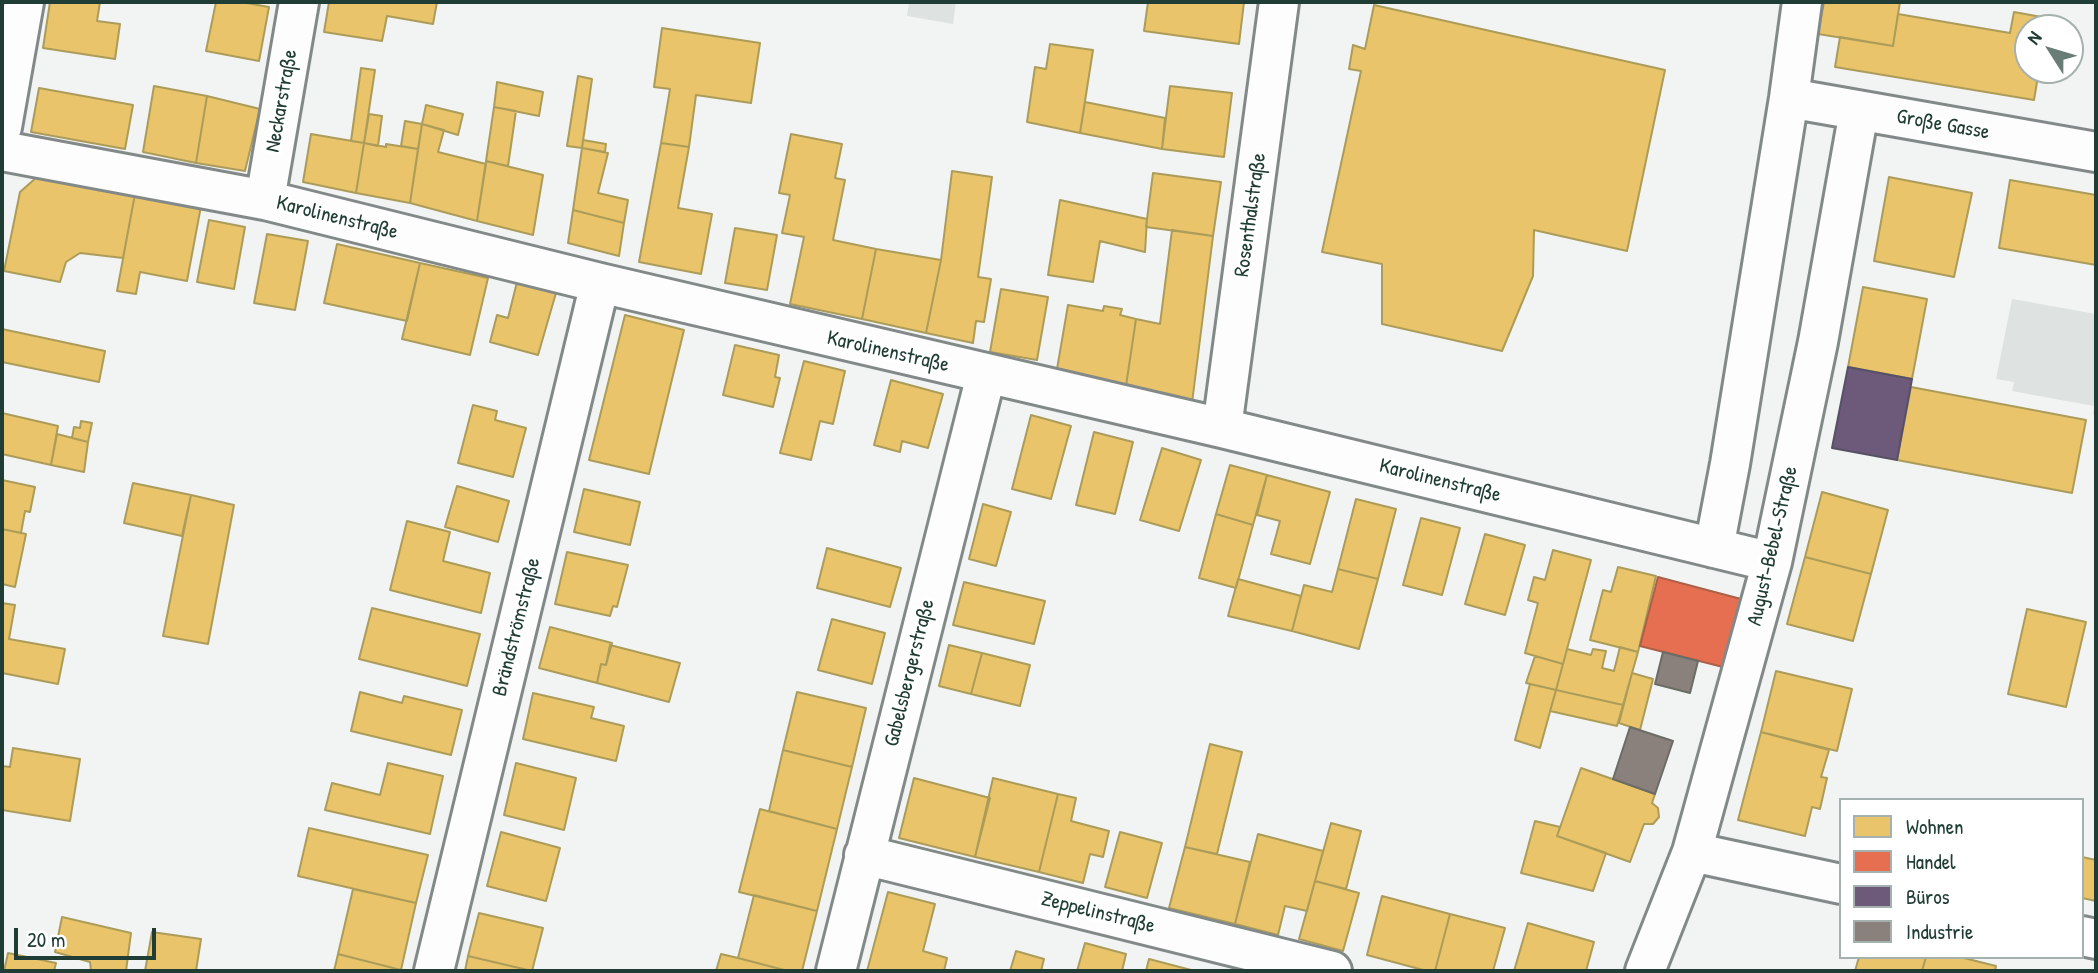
<!DOCTYPE html>
<html>
<head>
<meta charset="utf-8">
<style>
	body { margin:0 }
	#map { position:relative; width:2098px; height:973px; overflow:hidden; background:#f2f3f3; font-family:"Patrick Hand",sans-serif }
	canvas { display:block }
	.frame { position:absolute; inset:0; border:4px solid #1f3d34; pointer-events:none }
	.legend { position:absolute; left:1839px; top:798px; width:245px; height:161px; box-sizing:border-box; background:#fff; border:2px solid #a5b1ae; margin:0; padding:9px 12px; list-style:none; font-size:21px; color:#1f3d34 }
	.legend li { display:flex; align-items:center; gap:14px; height:35px }
	.legend b { width:35px; border:2px solid #a5b1ae }
	.north { position:absolute; left:2014px; top:14px; width:70px; height:70px; box-sizing:border-box; background:#fff; border:2px solid #a5b1ae; border-radius:50%; rotate:307deg; font-size:19px; font-weight:700; line-height:28px; text-align:center; color:#1f3d34 }
	.north::after { content:''; display:block; margin:auto; width:24px; height:32px; background:#697d77; clip-path:polygon(50% 0,100% 100%,50% 72%,0 100%) }
	.scale { position:absolute; left:14px; top:928px; width:142px; height:32px; box-sizing:border-box; border:4px solid #1f3d34; border-top:0; padding-left:9px; font-size:21px; line-height:24px; white-space:nowrap; color:#1f3d34; -webkit-text-stroke:5px #fff; paint-order:stroke }
</style>
</head>
<body>
<div id="map">
<canvas width="2098" height="973"></canvas>
<div class="frame"></div>
<ul class="legend">
<li><b style="height:19px;background:#e9c46a"></b>Wohnen</li>
<li><b style="height:19px;background:#e76f51"></b>Handel</li>
<li><b style="height:19px;background:#6d597a"></b>Büros</li>
<li><b style="height:19px;background:#8a817c"></b>Industrie</li>
</ul>
<div class="north">N</div>
<div class="scale">20 m</div>
</div>
<script>
const context = document.querySelector('canvas').getContext('2d');
context.lineJoin = 'round';
function fill(path, color) { context.fillStyle = color; context.fill(path, 'evenodd'); }
const toPath = rows => new Path2D(rows.map(r => 'M' + r).join(''));
function strokePath(path, color, width, dash) { context.strokeStyle = color; context.lineWidth = width; context.lineCap = dash ? 'butt' : 'round'; context.setLineDash(dash || []); context.stroke(path); }
function label(font, color, halo, rows, align = 'center') {
  context.font = font + ' "Patrick Hand",sans-serif'; context.lineWidth = 7; context.setLineDash([]); context.textBaseline = 'middle'; context.strokeStyle = halo; context.fillStyle = color; for (const [text, x, y, turn = 0] of rows) {
    context.save(); context.translate(x, y); context.rotate((+turn || 0) * Math.PI / 180); context.textAlign = isNaN(turn) ? turn : align; if (halo) context.strokeText(text, 0, 0); context.fillText(text, 0, 0); context.restore();
  }
}
const green = toPath([
	[909,2,956,2,953,24,907,16],
	[2012,299,2096,314,2096,416,2093,415,2094,406,2012,391,2014,382,1996,379]
]);
const homes = toPath([
	[50,2,100,2,97,21,120,24,115,59,43,48,50,2],
	[216,2,241,2,269,7,259,61,206,51,216,2],
	[329,2,437,2,433,24,387,16,382,41,324,32,329,2],
	[1148,2,1244,2,1239,44,1144,31,1148,2],
	[1824,2,1900,2,1893,46,1818,34,1824,2],
	[1374,5,1665,70,1627,251,1534,230,1533,276,1502,351,1382,324,1382,264,1322,252,1361,71,1349,69,1353,45,1365,49,1374,5],
	[2014,12,2047,18,2046,28,2028,28,2028,70,2039,70,2034,100,1835,67,1840,37,1893,46,1898,14,2010,33,2014,12],
	[662,28,760,43,751,103,696,95,689,147,661,143,670,89,654,87,662,28],
	[1050,44,1093,50,1080,133,1027,122,1035,67,1046,69,1050,44],
	[361,68,375,70,364,143,351,141,361,68],
	[578,76,592,79,582,148,567,146,578,76],
	[497,82,543,92,539,116,494,107,497,82],
	[154,86,207,96,196,163,143,152,154,86],
	[1170,86,1232,93,1224,157,1162,149,1170,86],
	[39,88,133,105,125,149,31,132,39,88],
	[207,96,260,109,245,171,196,163,207,96],
	[1085,102,1165,118,1162,149,1080,133,1085,102],
	[426,105,463,114,458,135,422,124,426,105],
	[494,107,516,111,508,166,486,161,494,107],
	[369,114,382,116,378,146,364,143,369,114],
	[405,121,422,124,418,149,401,146,405,121],
	[422,124,444,130,438,152,486,164,477,221,410,203,422,124],
	[311,134,364,143,356,193,303,182,311,134],
	[791,134,842,144,835,178,845,180,833,240,876,249,862,319,790,304,804,237,782,233,790,195,779,193,791,134],
	[583,140,606,144,605,152,582,148,583,140],
	[364,143,386,147,386,144,418,149,410,203,356,193,364,143],
	[661,143,689,147,678,208,712,214,701,274,639,262,661,143],
	[582,148,608,153,598,193,628,200,624,223,573,210,582,148],
	[486,161,543,175,533,235,477,221,486,161],
	[952,171,992,177,978,277,991,279,984,322,976,321,973,343,926,333,941,260,952,171],
	[1153,173,1221,182,1213,236,1146,227,1153,173],
	[37,177,135,194,123,258,80,253,66,262,60,282,4,271,20,192,37,177],
	[1889,177,1972,193,1954,277,1874,261,1889,177],
	[2010,180,2096,195,2096,265,1999,248,2010,180],
	[135,194,201,206,187,281,140,272,136,294,117,291,135,194],
	[1060,200,1147,219,1145,252,1100,241,1093,282,1048,275,1060,200],
	[573,210,624,223,619,256,568,243,573,210],
	[209,220,245,227,234,289,197,282,209,220],
	[735,228,777,235,767,290,725,283,735,228],
	[1172,230,1213,236,1192,403,1126,386,1136,319,1160,324,1172,230],
	[267,234,308,241,295,310,254,303,267,234],
	[337,244,420,263,407,321,324,303,337,244],
	[876,249,941,260,926,333,862,319,876,249],
	[420,263,488,278,470,355,402,339,420,263],
	[517,282,556,293,538,355,490,342,497,315,508,318,517,282],
	[1863,287,1927,299,1912,379,1848,367,1863,287],
	[1001,289,1048,297,1037,360,990,352,1001,289],
	[1068,305,1103,311,1104,306,1122,309,1120,315,1136,319,1126,386,1057,369,1068,305],
	[625,315,684,330,649,474,589,460,625,315],
	[2,329,105,351,99,382,2,362,2,329],
	[735,345,779,355,775,377,780,378,773,407,723,395,735,345],
	[804,361,845,371,833,424,820,421,811,460,780,453,804,361],
	[891,380,943,394,928,448,902,441,900,452,874,445,891,380],
	[1911,387,2086,420,2072,493,1897,460,1911,387],
	[473,405,497,411,495,420,526,428,513,477,458,463,473,405],
	[2,413,58,426,51,465,2,454,2,413],
	[1031,415,1071,426,1051,499,1012,489,1031,415],
	[81,421,92,423,88,442,72,438,74,427,80,428,81,421],
	[1094,432,1133,442,1115,514,1076,505,1094,432],
	[57,434,88,442,84,472,51,465,57,434],
	[1162,448,1201,460,1179,531,1140,520,1162,448],
	[1230,465,1267,475,1253,525,1216,514,1230,465],
	[1267,475,1330,492,1310,564,1271,554,1280,521,1257,515,1267,475],
	[2,480,35,487,30,512,25,511,21,533,2,529,2,480],
	[133,483,191,495,182,536,124,523,133,483],
	[457,486,509,501,498,542,445,527,457,486],
	[584,489,640,502,630,545,574,532,584,489],
	[1822,492,1888,510,1871,574,1805,557,1822,492],
	[191,495,234,505,208,644,163,636,191,495],
	[1356,499,1396,509,1378,579,1338,569,1356,499],
	[983,504,1011,512,996,566,969,559,983,504],
	[1216,514,1253,525,1236,588,1199,578,1216,514],
	[1421,518,1460,528,1442,595,1403,585,1421,518],
	[407,521,450,532,443,561,490,573,481,613,390,590,407,521],
	[2,529,26,534,15,587,2,584,2,529],
	[1485,534,1525,545,1505,615,1465,604,1485,534],
	[827,548,901,568,890,607,817,588,827,548],
	[1553,550,1591,560,1563,664,1525,653,1538,603,1528,600,1534,577,1545,580,1553,550],
	[567,552,628,565,617,607,613,606,610,616,555,604,567,552],
	[1805,557,1871,574,1853,641,1787,624,1805,557],
	[1618,567,1656,576,1638,652,1590,640,1603,590,1611,592,1618,567],
	[1338,569,1378,579,1359,649,1292,631,1304,585,1332,592,1338,569],
	[1238,579,1301,596,1292,631,1228,616,1238,579],
	[964,582,1045,601,1034,644,953,625,964,582],
	[2,603,15,605,9,639,65,649,58,684,2,673,2,603],
	[372,608,480,634,467,686,359,659,372,608],
	[2027,609,2086,622,2066,707,2008,694,2027,609],
	[832,619,885,633,872,684,818,670,832,619],
	[550,627,612,643,606,665,601,664,597,683,539,668,550,627],
	[610,645,680,663,669,702,597,683,601,664,606,665,610,645],
	[949,645,982,653,971,694,939,686,949,645],
	[1620,647,1638,652,1623,705,1556,690,1567,649,1591,655,1593,649,1606,651,1602,668,1614,671,1620,647],
	[982,653,1030,665,1020,706,971,694,982,653],
	[1535,656,1563,664,1556,690,1526,683,1535,656],
	[1776,671,1852,689,1837,751,1761,732,1776,671],
	[1632,673,1653,679,1640,730,1619,723,1632,673],
	[1530,684,1556,690,1540,748,1515,740,1530,684],
	[1556,690,1623,705,1617,726,1550,711,1556,690],
	[360,692,402,703,404,696,462,710,451,755,351,731,360,692],
	[797,692,866,708,852,767,783,750,797,692],
	[533,693,594,707,591,718,624,726,616,761,523,739,533,693],
	[1761,732,1829,750,1821,777,1827,778,1820,809,1812,807,1805,836,1738,820,1761,732],
	[1210,744,1242,752,1217,854,1185,847,1210,744],
	[13,748,80,759,70,821,2,810,2,766,10,767,13,748],
	[783,750,852,767,837,829,769,811,783,750],
	[388,763,443,776,430,834,325,810,332,783,380,795,388,763],
	[516,763,576,778,564,830,504,815,516,763],
	[1581,768,1655,794,1652,803,1658,808,1659,817,1653,824,1644,824,1630,862,1557,836,1581,768],
	[914,778,990,798,975,857,899,838,914,778],
	[993,778,1058,794,1039,872,975,857,993,778],
	[1058,794,1076,798,1071,821,1109,831,1103,857,1090,854,1083,883,1039,872,1058,794],
	[760,809,837,829,817,911,739,892,760,809],
	[1535,821,1560,827,1557,836,1606,853,1593,891,1521,873,1535,821],
	[1331,823,1361,831,1346,889,1315,881,1331,823],
	[309,828,428,855,416,903,298,876,309,828],
	[501,832,560,848,546,901,487,886,501,832],
	[1120,832,1162,843,1147,898,1105,887,1120,832],
	[1258,834,1323,851,1307,911,1285,906,1278,935,1235,924,1258,834],
	[1185,847,1250,862,1235,924,1169,908,1185,847],
	[2082,857,2096,860,2096,901,2082,898,2082,857],
	[1315,881,1359,893,1343,951,1299,939,1315,881],
	[353,889,416,903,401,970,338,954,353,889],
	[888,892,935,904,923,951,947,958,944,971,867,971,888,892],
	[754,895,817,911,802,971,788,971,738,958,754,895],
	[1382,896,1450,914,1435,971,1427,971,1367,955,1382,896],
	[479,913,543,928,532,971,468,956,479,913],
	[1450,914,1505,928,1493,971,1435,971,1450,914],
	[62,917,131,933,126,971,91,971,90,962,55,952,62,917],
	[1528,923,1594,942,1586,971,1514,971,1528,923],
	[152,932,201,939,196,971,145,971,152,932],
	[1085,943,1126,954,1122,971,1077,971,1085,943],
	[1016,951,1044,959,1041,971,1010,971,1016,951],
	[8,953,56,963,54,971,4,971,8,953],
	[338,954,401,970,401,971,334,971,338,954],
	[721,954,738,958,788,971,716,971,721,954],
	[468,956,532,971,465,971,468,956],
	[1859,957,1926,957,1922,971,1855,971,1859,957],
	[1926,957,1960,957,1996,966,1995,971,1922,971,1926,957],
	[1149,959,1195,971,1146,971,1149,959]
]);
const shops = toPath([
	[1658,577,1741,599,1723,667,1640,646,1658,577]
]);
const offices = toPath([
	[1848,367,1912,379,1897,460,1832,448,1848,367]
]);
const industry = toPath([
	[1663,652,1698,661,1690,693,1655,684,1663,652],
	[1630,727,1673,741,1655,794,1613,779,1630,727]
]);
const minor = toPath([
	[1789,98,2096,152],
	[2,127,24,2],
	[2,151,265,200,600,283,1222,428,1772,562],
	[265,200,299,2],
	[1222,428,1279,2],
	[1714,548,1730,464,1789,98,1802,2],
	[1692,852,1841,884],
	[864,855,1332,971],
	[2082,936,2096,939],
	[434,971,600,283],
	[836,971,986,375],
	[1645,971,1692,852,1772,562,1818,342,1859,111]
]);
const streetNames = [
	["Neckarstraße",282,101,-80],
	["Große Gasse",1943,125,10],
	["Rosenthalstraße",1251,215,-82],
	["Karolinenstraße",337,218,14],
	["Karolinenstraße",888,352,13],
	["Karolinenstraße",1440,481,14],
	["August-Bebel-Straße",1773,546,-77],
	["Brändströmstraße",517,627,-76],
	["Gabelsbergerstraße",910,673,-76],
	["Zeppelinstraße",1098,913,14]
];
fill(green, '#dee2e1');
fill(homes, '#e9c46a');
strokePath(homes, '#ac9c5a', 2);
fill(shops, '#e76f51');
strokePath(shops, '#ab6048', 2);
fill(offices, '#6d597a');
strokePath(offices, '#565165', 2);
fill(industry, '#8a817c');
strokePath(industry, '#6a6d66', 2);
strokePath(minor, '#838988', 44);
strokePath(minor, '#fdfdfd', 38);
label('21px', '#1f3d34', '#fff', streetNames);
</script>
</body>
</html>
